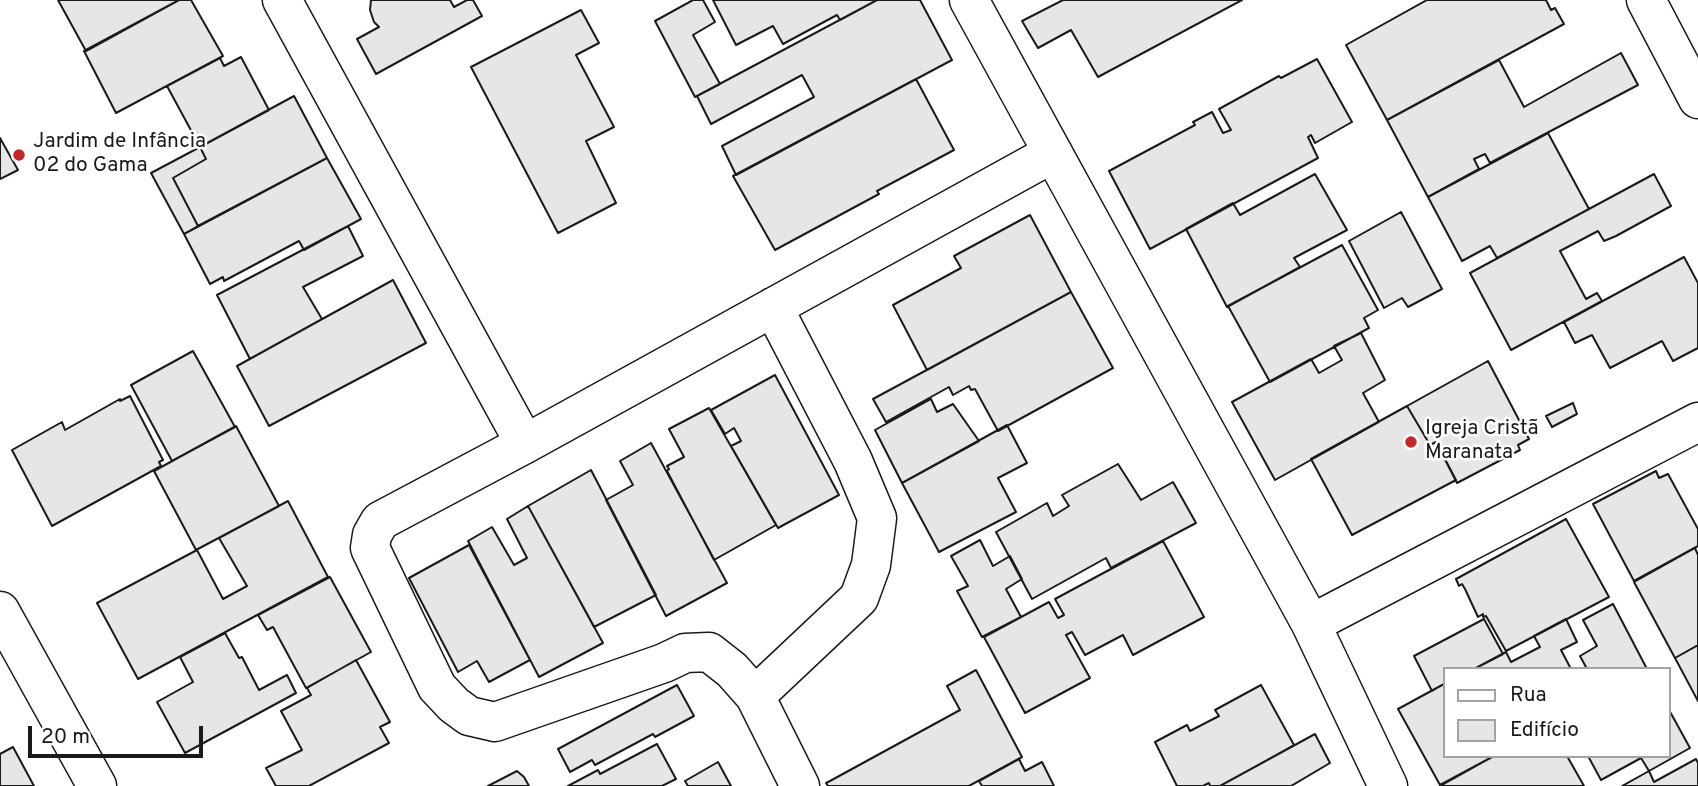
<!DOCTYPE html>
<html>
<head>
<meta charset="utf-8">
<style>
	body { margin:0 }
	#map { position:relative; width:1698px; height:786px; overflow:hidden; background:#fff; font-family:Overpass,sans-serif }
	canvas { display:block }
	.legend { position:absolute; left:1443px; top:667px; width:228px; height:91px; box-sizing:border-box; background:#fff; border:2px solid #a3a3a3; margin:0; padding:9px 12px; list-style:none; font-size:21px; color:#1a1a1a }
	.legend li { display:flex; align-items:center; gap:14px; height:35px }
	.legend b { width:35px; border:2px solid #a3a3a3 }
	.scale { position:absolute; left:28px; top:726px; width:175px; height:32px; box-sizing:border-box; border:4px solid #1a1a1a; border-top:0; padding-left:9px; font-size:21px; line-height:24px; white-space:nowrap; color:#1a1a1a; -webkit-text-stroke:5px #fff; paint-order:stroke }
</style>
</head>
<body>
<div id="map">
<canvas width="1698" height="786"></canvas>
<ul class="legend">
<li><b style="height:9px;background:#fff"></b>Rua</li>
<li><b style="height:19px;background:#e6e6e6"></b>Edifício</li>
</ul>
<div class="scale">20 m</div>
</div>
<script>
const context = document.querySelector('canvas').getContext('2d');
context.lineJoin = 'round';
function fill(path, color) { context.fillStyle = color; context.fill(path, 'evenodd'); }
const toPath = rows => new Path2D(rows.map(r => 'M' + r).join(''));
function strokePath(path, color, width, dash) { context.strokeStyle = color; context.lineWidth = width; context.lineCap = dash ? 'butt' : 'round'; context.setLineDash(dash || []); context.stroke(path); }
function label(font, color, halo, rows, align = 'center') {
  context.font = font + ' Overpass,sans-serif'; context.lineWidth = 5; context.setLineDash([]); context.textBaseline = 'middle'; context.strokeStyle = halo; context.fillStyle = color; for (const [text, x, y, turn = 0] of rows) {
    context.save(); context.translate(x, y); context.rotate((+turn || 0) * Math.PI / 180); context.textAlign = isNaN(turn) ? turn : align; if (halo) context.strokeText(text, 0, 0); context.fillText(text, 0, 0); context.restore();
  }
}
const building = toPath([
	[58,0,179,0,86,51,58,0],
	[179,0,191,0,223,56,116,113,84,51,179,0],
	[371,0,450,0,454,7,467,0,473,0,482,16,376,74,357,39,379,27,374,22,370,10,371,0],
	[693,0,703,0,715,22,693,35,720,84,695,97,655,21,693,0],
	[713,0,877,0,840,20,837,15,783,44,773,26,736,45,713,0],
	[877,0,920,0,952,60,736,175,722,146,814,97,802,75,711,124,697,96,877,0],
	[1063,0,1242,0,1098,77,1071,30,1038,48,1022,21,1063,0],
	[1427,0,1546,0,1551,10,1555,8,1564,24,1387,120,1346,45,1427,0],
	[581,10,599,43,576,55,614,127,586,141,616,203,558,233,471,67,581,10],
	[1621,53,1638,85,1490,163,1485,154,1474,159,1479,169,1428,197,1387,120,1499,60,1524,107,1621,53],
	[241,57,269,110,200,147,167,86,220,58,224,66,241,57],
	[1317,59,1352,122,1315,143,1311,135,1308,137,1318,158,1150,249,1109,171,1195,125,1193,122,1212,112,1223,133,1231,130,1219,109,1279,76,1281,78,1317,59],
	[916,79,954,150,877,191,879,194,775,250,733,176,916,79],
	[294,96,327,158,198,226,173,178,206,159,200,147,294,96],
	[1548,133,1589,209,1497,258,1490,246,1462,261,1428,197,1548,133],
	[0,138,18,170,0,179,0,138],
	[200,147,206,159,173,178,198,226,184,234,151,173,200,147],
	[327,158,361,219,304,250,299,241,224,281,223,277,210,284,184,234,327,158],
	[1315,174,1347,230,1294,258,1300,267,1227,307,1186,229,1233,203,1240,215,1315,174],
	[1654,174,1671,206,1616,236,1604,241,1598,231,1560,251,1586,299,1597,293,1602,301,1511,350,1470,273,1654,174],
	[1401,212,1442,289,1408,307,1402,298,1384,308,1349,241,1401,212],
	[1030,215,1071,292,927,370,893,305,961,268,954,256,1030,215],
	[348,226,363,256,303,287,322,319,250,359,217,295,348,226],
	[1342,245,1378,310,1364,318,1369,328,1270,382,1228,306,1342,245],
	[1684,257,1698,283,1698,348,1673,361,1662,341,1610,368,1592,335,1575,343,1564,322,1684,257],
	[393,280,426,343,269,426,237,366,393,280],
	[1071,292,1113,368,998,431,975,389,971,390,969,386,953,395,949,387,886,422,873,399,1071,292],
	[1361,333,1385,380,1363,393,1379,422,1275,480,1232,402,1311,359,1319,373,1342,360,1334,346,1361,333],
	[193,351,235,427,172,461,131,385,193,351],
	[1488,361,1529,439,1518,445,1520,450,1457,483,1436,442,1430,445,1407,406,1488,361],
	[775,375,839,495,778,528,731,446,741,441,734,428,725,434,711,410,775,375],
	[130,396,163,460,159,462,161,466,52,526,12,450,62,422,65,430,120,399,120,401,130,396],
	[931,399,937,412,953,404,979,441,902,483,875,430,931,399],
	[1573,403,1577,414,1552,427,1546,416,1573,403],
	[1407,406,1430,445,1436,442,1456,480,1352,535,1311,459,1407,406],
	[709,408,776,525,714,560,667,471,669,469,667,466,684,457,669,429,709,408],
	[1007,425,1027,463,998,478,1016,512,939,552,902,483,1007,425],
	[236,426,279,506,196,550,154,471,236,426],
	[651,443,727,583,666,616,606,500,633,485,620,461,651,443],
	[1118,464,1141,500,1173,482,1196,523,1111,568,1106,558,1032,599,996,532,1047,503,1053,516,1069,506,1062,495,1118,464],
	[591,470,656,595,594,627,528,506,591,470],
	[1656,471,1659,478,1668,474,1698,529,1698,546,1634,581,1593,504,1656,471],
	[288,501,328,577,138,679,97,603,197,550,223,599,247,586,219,538,288,501],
	[528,506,603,643,539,677,468,541,492,527,514,565,527,558,507,519,528,506],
	[1566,519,1609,597,1506,651,1486,616,1483,617,1483,614,1478,617,1465,589,1462,584,1459,586,1456,579,1566,519],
	[980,540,993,566,1010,556,1022,579,1006,589,1021,617,982,637,957,591,968,586,951,556,980,540],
	[1163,541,1204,617,1133,655,1123,635,1085,655,1072,632,1066,635,1090,678,1025,713,984,637,1049,602,1058,618,1064,615,1055,599,1163,541],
	[469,545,530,660,489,682,477,661,458,672,409,578,469,545],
	[1695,548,1698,555,1698,645,1675,658,1634,582,1695,548],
	[330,577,371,652,306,688,273,627,267,630,258,615,330,577],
	[1613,604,1647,669,1587,669,1580,656,1597,646,1583,620,1613,604],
	[1484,619,1503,654,1474,669,1444,669,1444,684,1432,691,1414,656,1484,619],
	[1566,619,1577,642,1561,650,1571,669,1474,669,1506,652,1511,662,1540,647,1534,636,1566,619],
	[225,633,239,658,242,657,259,690,287,675,296,693,185,753,157,702,193,682,180,657,225,633],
	[1698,645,1698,701,1675,658,1698,645],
	[356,660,390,722,380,727,389,743,309,786,276,786,266,768,302,750,281,711,311,695,307,688,356,660],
	[976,670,1022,757,969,786,828,786,826,783,830,781,960,710,947,686,976,670],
	[1444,684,1444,756,1494,756,1440,785,1398,709,1444,684],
	[677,685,694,716,655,737,653,734,595,765,592,760,570,772,558,749,677,685],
	[1261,685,1294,745,1220,786,1210,786,1209,783,1203,786,1177,786,1155,742,1187,725,1190,731,1219,716,1215,710,1261,685],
	[1668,708,1690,748,1649,771,1641,758,1601,780,1588,756,1668,756,1668,708],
	[1315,734,1330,763,1291,786,1220,786,1315,734],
	[657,744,676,779,662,786,568,786,598,770,600,774,657,744],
	[13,747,34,786,0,786,0,754,13,747],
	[1494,756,1567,756,1584,786,1440,786,1494,756],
	[1019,759,1025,771,1042,762,1054,786,982,786,979,781,1019,759],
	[1696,759,1698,763,1698,786,1622,786,1649,771,1654,782,1696,759],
	[718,762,731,786,688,786,685,781,718,762],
	[517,771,524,777,529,786,488,786,517,771]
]);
const minor = toPath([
	[282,0,525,444],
	[969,0,1311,624,1388,786],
	[1646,0,1698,99],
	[0,611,97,786],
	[1311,624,1698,422],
	[755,696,859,598,871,565,877,518,853,461,773,307],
	[800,786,755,696,732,670,709,652,685,653,664,663,495,722,469,716,454,705,437,687,370,548,372,535,380,521,525,444,1053,153]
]);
const markers = [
	[19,155,7,"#c62828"],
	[1411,442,7,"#c62828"]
];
const poiNames = [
	["Jardim de Infância",33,143],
	["02 do Gama",33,167],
	["Igreja Cristã",1425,430],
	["Maranata",1425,454]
];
fill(building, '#e6e6e6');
strokePath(building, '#1a1a1a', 2);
strokePath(minor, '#1a1a1a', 41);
strokePath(minor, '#fff', 38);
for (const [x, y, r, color] of markers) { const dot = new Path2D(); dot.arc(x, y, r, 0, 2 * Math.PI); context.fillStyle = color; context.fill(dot); strokePath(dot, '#fff', 2.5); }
label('21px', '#1a1a1a', '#fff', poiNames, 'left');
</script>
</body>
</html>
